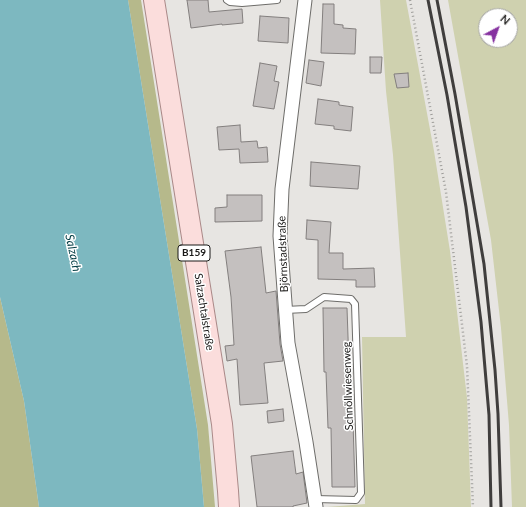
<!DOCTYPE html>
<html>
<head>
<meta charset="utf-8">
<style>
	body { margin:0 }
	#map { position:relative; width:526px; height:507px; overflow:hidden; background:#e7e5e2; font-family:Lato,sans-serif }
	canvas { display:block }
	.north { position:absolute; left:478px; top:8px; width:40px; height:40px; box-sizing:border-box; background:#fff; border:1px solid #a3a3a2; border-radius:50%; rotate:41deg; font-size:11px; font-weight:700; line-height:16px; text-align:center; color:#191817 }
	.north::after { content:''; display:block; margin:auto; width:14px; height:18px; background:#8632a0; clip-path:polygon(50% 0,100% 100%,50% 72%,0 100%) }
</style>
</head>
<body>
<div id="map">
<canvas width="526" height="507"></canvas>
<div class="north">N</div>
</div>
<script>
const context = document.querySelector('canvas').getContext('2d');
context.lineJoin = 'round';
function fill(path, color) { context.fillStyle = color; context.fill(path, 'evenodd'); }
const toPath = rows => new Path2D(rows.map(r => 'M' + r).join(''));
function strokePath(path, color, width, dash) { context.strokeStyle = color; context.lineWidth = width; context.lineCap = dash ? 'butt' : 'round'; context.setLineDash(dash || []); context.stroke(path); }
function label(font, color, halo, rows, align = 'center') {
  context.font = font + ' Lato,sans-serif'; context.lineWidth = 3; context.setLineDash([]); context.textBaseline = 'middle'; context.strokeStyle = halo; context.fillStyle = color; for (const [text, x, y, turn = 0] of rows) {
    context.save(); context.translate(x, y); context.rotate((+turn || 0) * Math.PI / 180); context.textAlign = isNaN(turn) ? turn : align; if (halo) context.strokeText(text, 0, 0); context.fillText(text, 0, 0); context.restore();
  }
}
const green = toPath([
	[380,0,406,0,434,151,450,251,467,398,471,507,327,507,365,504,362,337,406,337,393,155,386,91],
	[448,0,526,0,526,507,512,507,509,425,501,328,491,240],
	[486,16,510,16,510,40,486,40]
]);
const forest = toPath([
	[128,0,141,0,208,425,215,507,204,507,197,429],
	[0,297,24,401,39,507,0,507]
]);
const water = toPath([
	[0,0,128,0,197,429,204,507,39,507,24,401,0,297]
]);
const building = toPath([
	[187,0,208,0,209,12,242,9,243,23,222,25,222,24,191,28,187,0],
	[323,4,334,4,334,24,343,25,343,28,356,29,355,54,321,53,323,4],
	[260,16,289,18,288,43,258,41,260,16],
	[370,57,382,57,381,73,370,73,370,57],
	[309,60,324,62,321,86,306,83,309,60],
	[260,63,277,66,274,81,279,82,274,109,253,106,260,63],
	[408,73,409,87,397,88,394,74,408,73],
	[318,99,339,102,339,105,353,107,351,131,334,129,334,126,315,124,318,99],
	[240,125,241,142,257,141,258,148,267,147,268,162,240,163,239,149,219,150,217,127,240,125],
	[311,162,360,166,358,189,310,186,311,162],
	[227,195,262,195,262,221,215,222,215,208,227,207,227,195],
	[307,220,331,222,329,253,343,253,343,269,374,268,375,287,356,287,356,280,318,279,318,240,306,239,307,220],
	[261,247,266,293,276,291,280,344,283,361,264,363,268,403,240,405,237,359,227,361,225,346,234,345,231,297,225,251,261,247],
	[323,308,347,308,351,422,353,422,355,487,332,487,331,428,328,428,326,372,324,372,323,308],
	[283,409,284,421,268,423,267,411,283,409],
	[293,451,296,474,303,472,307,503,293,506,293,507,257,507,251,456,293,451]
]);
const path = toPath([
	[410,0,446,192,467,366,473,507]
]);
const lane = toPath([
	[227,0,230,2,242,3,277,0],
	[285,310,306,309,324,297,351,299,355,304,361,493,356,500,315,499]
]);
const street = toPath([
	[305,0,282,189,280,236,288,343,306,442,316,507]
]);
const primary = toPath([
	[154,0,222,424,228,491,229,507]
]);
const rail = toPath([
	[428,0,447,95,466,207,481,322,489,415,491,507],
	[437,0,455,94,484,264,495,370,498,414,501,507]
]);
const shields = [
	[194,253,32]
];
const shieldNames = [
	["B159",194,253]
];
const streetNames = [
	["Björnstadstraße",283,254,-92],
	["Salzachtalstraße",204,312,81],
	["Schnöllwiesenweg",348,386,-92]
];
const waterNames = [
	["Salzach",73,253,78]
];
fill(green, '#cfd1af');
fill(forest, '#b6b98b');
fill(water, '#7db8c0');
fill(building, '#c4c0bf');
strokePath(building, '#837f7e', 1);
strokePath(lane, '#6e6d6a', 8);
strokePath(street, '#6e6d6a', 15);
strokePath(primary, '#aa8988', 22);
strokePath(path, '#9f9e9b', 2.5, [1, 3]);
strokePath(lane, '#fff', 6);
strokePath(street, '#fff', 13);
strokePath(primary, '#fbdddc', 20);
strokePath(rail, '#403e3d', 3);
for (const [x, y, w] of shields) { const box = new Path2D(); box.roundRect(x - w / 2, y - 8, w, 16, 3); context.fillStyle = '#fff'; context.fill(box); strokePath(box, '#191817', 1); }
label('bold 10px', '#191817', null, shieldNames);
label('11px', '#191817', '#fff', streetNames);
label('italic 12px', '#033d44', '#fff', waterNames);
</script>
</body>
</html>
